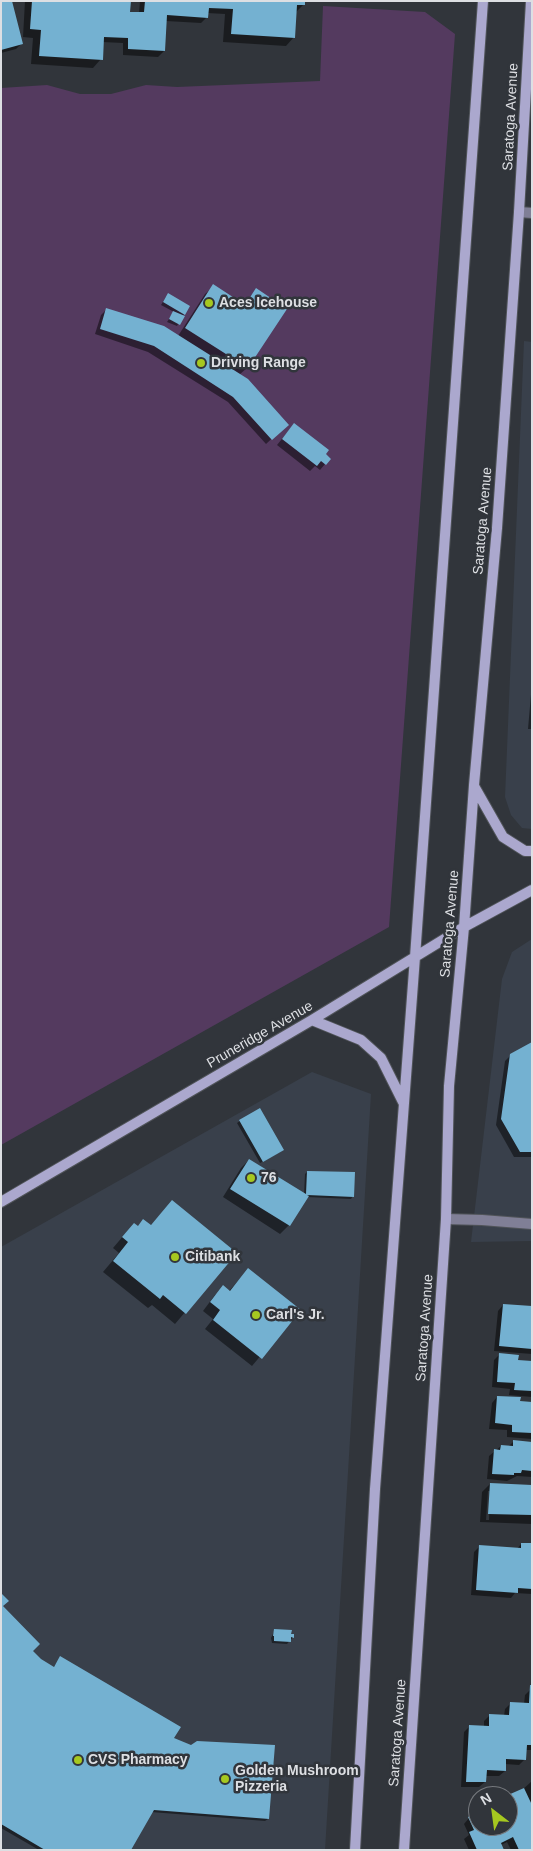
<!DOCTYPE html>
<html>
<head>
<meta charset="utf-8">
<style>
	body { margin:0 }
	#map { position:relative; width:533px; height:1851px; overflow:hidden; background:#31353b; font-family:Arial,sans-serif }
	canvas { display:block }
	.frame { position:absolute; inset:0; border:2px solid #dddfe3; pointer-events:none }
	.north { position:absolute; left:468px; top:1786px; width:50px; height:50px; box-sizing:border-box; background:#31353b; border:1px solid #76797e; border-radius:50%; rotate:330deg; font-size:14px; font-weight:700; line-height:20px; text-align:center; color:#dddfe3 }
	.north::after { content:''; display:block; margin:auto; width:18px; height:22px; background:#a6c820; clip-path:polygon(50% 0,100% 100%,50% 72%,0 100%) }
</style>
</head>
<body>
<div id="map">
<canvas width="533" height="1851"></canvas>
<div class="frame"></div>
<div class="north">N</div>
</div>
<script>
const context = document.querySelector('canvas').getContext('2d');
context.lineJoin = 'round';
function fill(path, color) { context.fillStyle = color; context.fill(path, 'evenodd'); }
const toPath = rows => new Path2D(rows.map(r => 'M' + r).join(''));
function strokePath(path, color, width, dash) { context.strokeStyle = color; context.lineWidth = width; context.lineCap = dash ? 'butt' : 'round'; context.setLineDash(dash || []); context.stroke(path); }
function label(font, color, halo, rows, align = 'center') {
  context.font = font + ' Arial,sans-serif'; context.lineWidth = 5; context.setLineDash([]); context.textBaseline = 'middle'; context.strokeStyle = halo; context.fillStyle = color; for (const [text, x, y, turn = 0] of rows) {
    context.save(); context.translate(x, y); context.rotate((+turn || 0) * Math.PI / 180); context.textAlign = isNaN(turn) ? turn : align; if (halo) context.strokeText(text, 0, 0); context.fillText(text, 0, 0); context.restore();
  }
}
const built = toPath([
	[524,341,532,342,532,829,522,828,511,815,505,797],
	[532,939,532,1241,471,1242,502,979,512,952],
	[312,1072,371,1094,325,1850,1,1850,1,1247]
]);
const green = toPath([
	[323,6,425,12,455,34,389,927,1,1145,1,88,47,85,80,94,111,94,146,85,177,87,320,81]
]);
const shadow = toPath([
	[1,1,22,43,16,49,1,53],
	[25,1,130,1,129,13,139,13,140,1,304,1,304,4,295,13,294,37,286,46,223,42,225,14,207,13,207,17,201,23,166,21,164,51,158,57,123,55,123,43,102,42,101,59,93,68,31,64,33,38,23,37],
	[214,286,243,305,256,290,285,309,247,368,239,375,281,430,266,444,228,402,148,352,95,334,101,315,107,309,178,336,205,294],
	[166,297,184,314,177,326,167,322,174,312,161,305],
	[294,424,325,464,320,470,315,466,310,471,277,445],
	[532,629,532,653,531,653],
	[532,683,532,729,528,729],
	[532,1043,532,1157,514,1157,496,1125,505,1061,511,1055],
	[240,1121,280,1152,260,1163,237,1123],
	[249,1160,304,1195,305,1174,307,1172,353,1196,351,1199,307,1197,289,1225,280,1234,223,1197,241,1168],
	[172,1202,235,1253,175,1324,152,1305,148,1308,103,1272,119,1253,113,1248,124,1235,137,1227,150,1226],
	[248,1270,299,1310,252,1366,205,1329,213,1319,203,1311,215,1295,229,1291],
	[503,1305,532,1308,532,1354,494,1351,498,1311],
	[500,1354,517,1361,532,1362,532,1397,509,1395,510,1389,492,1387,494,1360],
	[497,1397,519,1402,532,1403,532,1439,507,1437,507,1430,489,1429,492,1403],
	[513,1442,532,1443,532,1477,517,1476,507,1481,487,1479,489,1456,501,1446,508,1447],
	[490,1484,532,1486,532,1524,480,1522,482,1492],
	[488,1491,490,1491,489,1520,486,1520],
	[521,1544,532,1545,532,1594,515,1593,511,1598,471,1595,474,1552,480,1546,517,1549],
	[1,1595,1,1606,31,1651,40,1660,53,1668,60,1658,173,1739,268,1819,265,1821,151,1812,129,1850,39,1850,1,1828],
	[275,1630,290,1635,293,1637,287,1644,272,1643,271,1638],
	[531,1689,532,1750,525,1750,525,1759,519,1765,505,1764,505,1771,499,1776,485,1776,485,1782,479,1787,461,1787,464,1732,470,1726,484,1727,484,1721,490,1715,504,1716,505,1709,511,1703,524,1704,525,1695],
	[532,1781,532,1850,511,1850,507,1842,501,1845,503,1850,469,1850,464,1839,469,1835,464,1824,469,1818,478,1814,478,1826,508,1826,508,1797,521,1791]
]);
const building = toPath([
	[1,1,12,1,23,44,1,50],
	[32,1,131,1,130,12,144,12,145,1,305,1,305,5,297,5,295,38,231,34,233,9,209,8,208,18,167,15,165,51,128,49,128,38,104,37,103,60,39,56,41,30,30,29],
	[213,284,245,305,256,288,287,309,248,368,185,328],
	[168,293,190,306,185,315,163,302],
	[106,308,164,326,248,379,289,425,272,440,233,397,154,346,100,329],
	[173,311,185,316,180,325,169,319],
	[294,423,329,450,326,454,331,459,326,465,321,461,317,466,282,439],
	[532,1042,532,1152,520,1152,501,1119,510,1054],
	[260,1108,284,1150,263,1162,239,1120],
	[249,1159,306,1194,307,1171,355,1172,354,1197,307,1195,309,1196,290,1226,230,1189],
	[172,1200,237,1253,186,1314,163,1295,160,1299,113,1261,128,1242,122,1237,134,1223,138,1226,143,1219,151,1225],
	[248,1268,301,1310,262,1359,213,1320,220,1310,210,1302,223,1285,230,1291],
	[503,1304,532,1306,532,1349,499,1346],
	[499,1353,519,1355,518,1360,532,1361,532,1391,514,1390,515,1383,497,1382],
	[497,1396,521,1397,520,1401,532,1402,532,1433,512,1432,512,1425,495,1423],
	[513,1440,532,1442,532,1471,522,1470,521,1473,514,1473,514,1475,492,1474,494,1449,500,1450,501,1445,513,1446],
	[490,1483,532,1485,532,1515,488,1514],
	[521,1543,532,1543,532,1589,518,1588,518,1593,476,1590,479,1545,521,1548],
	[1,1593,9,1601,3,1606,40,1644,33,1651,41,1659,54,1667,60,1656,181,1727,174,1738,191,1745,197,1741,275,1745,269,1819,154,1810,131,1850,45,1850,1,1824],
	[274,1629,292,1630,291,1634,294,1634,294,1638,291,1637,291,1642,274,1641,274,1636,273,1636],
	[530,1685,532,1685,532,1745,527,1745,526,1760,506,1759,506,1771,487,1770,486,1782,466,1782,469,1725,489,1726,489,1714,509,1715,510,1702,529,1703],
	[524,1788,532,1805,532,1850,519,1850,513,1837,501,1843,504,1850,477,1850,469,1832,474,1830,468,1817,478,1813,478,1826,508,1826,508,1795]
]);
const street = toPath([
	[519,212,532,213],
	[446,1219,482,1220,532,1224]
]);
const secondary = toPath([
	[474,786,503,837,525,851,532,851],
	[312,1020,361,1040,381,1058,403,1102],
	[1,1202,312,1020,464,927,532,890],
	[355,1850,375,1489,415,957,483,1],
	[404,1850,446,1219,449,1086,464,927,474,785,497,528,519,212,531,1]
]);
const markers = [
	[209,303,5,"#a6c820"],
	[201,363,5,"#a6c820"],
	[251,1178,5,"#a6c820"],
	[175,1257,5,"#a6c820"],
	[256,1315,5,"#a6c820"],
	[78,1760,5,"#a6c820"],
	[225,1779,5,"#a6c820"]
];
const streetNames = [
	["Saratoga Avenue",511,117,-87],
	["Saratoga Avenue",483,521,-85],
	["Saratoga Avenue",450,924,-85],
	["Pruneridge Avenue",260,1035,-30],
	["Saratoga Avenue",425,1328,-86],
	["Saratoga Avenue",398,1733,-86]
];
const poiNames = [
	["Aces Icehouse",219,303],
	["Driving Range",211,363],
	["76",261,1178],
	["Citibank",185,1257],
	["Carl's Jr.",266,1315],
	["CVS Pharmacy",88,1760],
	["Golden Mushroom",235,1771],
	["Pizzeria",235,1787]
];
fill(built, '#39404b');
fill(green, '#543a5f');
fill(shadow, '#0007');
fill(building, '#74b1d1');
strokePath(street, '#505459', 12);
strokePath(secondary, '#505459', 12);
strokePath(street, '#807f96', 10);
strokePath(secondary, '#aba8ce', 10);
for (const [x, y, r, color] of markers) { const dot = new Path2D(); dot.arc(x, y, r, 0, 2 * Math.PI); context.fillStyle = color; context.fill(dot); strokePath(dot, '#31353b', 2); }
label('14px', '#dddfe3', '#31353b', streetNames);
label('bold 14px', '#dddfe3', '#31353b', poiNames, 'left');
</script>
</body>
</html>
